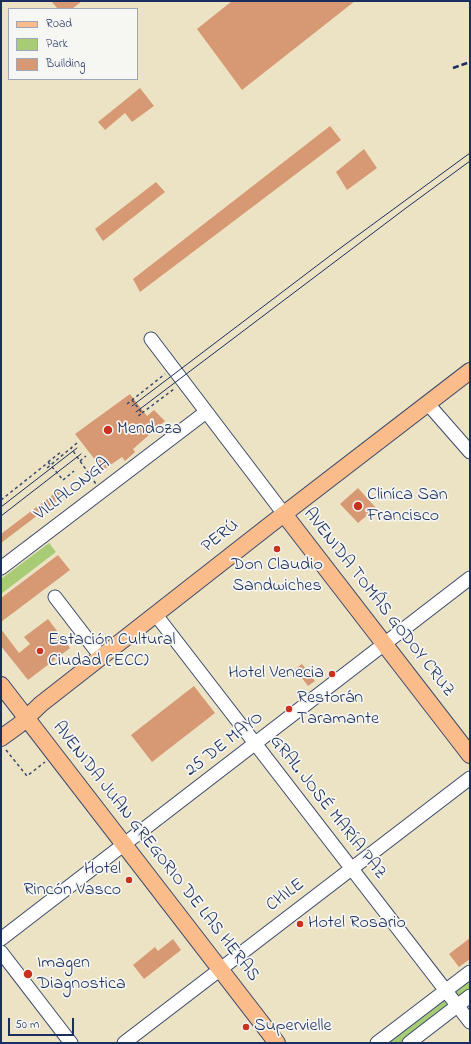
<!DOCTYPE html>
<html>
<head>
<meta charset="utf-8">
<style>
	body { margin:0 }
	#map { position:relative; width:471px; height:1044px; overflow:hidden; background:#ece3c4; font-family:"Indie Flower",sans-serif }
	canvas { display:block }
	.frame { position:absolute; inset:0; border:2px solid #1b2f5e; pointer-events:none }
	.legend { position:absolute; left:8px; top:8px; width:130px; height:72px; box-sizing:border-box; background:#f6f6f2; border:1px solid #9ea6b7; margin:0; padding:5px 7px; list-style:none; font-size:12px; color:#1b2f5e }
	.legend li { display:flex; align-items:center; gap:8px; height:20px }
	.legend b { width:20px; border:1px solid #9ea6b7 }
	.scale { position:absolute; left:8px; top:1018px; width:66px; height:18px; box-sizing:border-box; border:2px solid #1b2f5e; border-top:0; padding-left:5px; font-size:12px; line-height:14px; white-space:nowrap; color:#1b2f5e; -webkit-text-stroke:3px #f6f6f2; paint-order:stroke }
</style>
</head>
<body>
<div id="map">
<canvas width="471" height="1044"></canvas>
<div class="frame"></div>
<ul class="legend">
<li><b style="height:5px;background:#f9bc8a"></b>Road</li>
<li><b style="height:11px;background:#a8cb75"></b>Park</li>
<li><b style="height:11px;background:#d69974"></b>Building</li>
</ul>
<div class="scale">50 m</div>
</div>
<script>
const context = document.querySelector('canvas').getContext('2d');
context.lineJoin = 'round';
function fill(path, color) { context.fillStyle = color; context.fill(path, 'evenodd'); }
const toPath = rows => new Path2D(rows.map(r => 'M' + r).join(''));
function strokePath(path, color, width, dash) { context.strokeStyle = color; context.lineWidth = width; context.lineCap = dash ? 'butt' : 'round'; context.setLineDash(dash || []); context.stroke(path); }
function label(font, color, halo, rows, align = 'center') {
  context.font = font + ' "Indie Flower",sans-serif'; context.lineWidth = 3.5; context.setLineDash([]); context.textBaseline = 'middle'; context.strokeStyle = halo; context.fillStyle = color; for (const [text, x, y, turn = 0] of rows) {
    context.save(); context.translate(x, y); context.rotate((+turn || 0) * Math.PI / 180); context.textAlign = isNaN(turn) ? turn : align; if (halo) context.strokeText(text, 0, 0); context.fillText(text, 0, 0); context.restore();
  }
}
const green = toPath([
	[49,543,56,552,1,594,1,579],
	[470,972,470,996,409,1043,377,1043]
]);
const building = toPath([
	[51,1,82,1,72,9,58,9],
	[232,1,355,1,242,90,197,29],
	[140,88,154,106,132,122,125,113,105,130,98,122],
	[330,126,341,140,140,292,133,279],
	[364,149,377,168,347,190,336,172],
	[156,182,165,192,103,241,95,229],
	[130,394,147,416,154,410,165,421,133,449,135,452,125,461,122,457,103,470,75,434],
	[358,488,376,508,358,523,340,504],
	[59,490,63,496,1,543,1,534],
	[58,555,70,570,1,622,1,598],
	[48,619,70,648,28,680,1,646,1,629,19,653,30,644,24,637],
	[302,664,315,681,308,686,295,669],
	[194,686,215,713,152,762,131,735],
	[470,938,470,959,459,967,449,954],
	[173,939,181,950,144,979,133,965,155,947,158,951]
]);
const path = toPath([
	[132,400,142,413,136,418],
	[127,404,165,374],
	[142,413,174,389],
	[77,443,71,448,96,484],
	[80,461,86,456],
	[48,462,61,452],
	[63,480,74,471],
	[1,500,45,465,47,468,71,448],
	[6,750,27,776,45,762]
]);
const minor = toPath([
	[151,339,284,514],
	[428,404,470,452],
	[1,568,206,412],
	[55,597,101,657],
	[156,615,470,1022],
	[1,939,470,578],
	[1,952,71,1043],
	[124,1043,470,778],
	[377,1043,470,972],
	[409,1043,470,996]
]);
const major = toPath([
	[284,514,470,755],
	[1,685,277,1043],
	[1,738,19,725,41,704,271,524,470,371]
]);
const tram = toPath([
	[132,406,335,252,470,153],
	[136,412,406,208,470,161],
	[1,507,77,448],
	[1,516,81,454]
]);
const rail = toPath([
	[453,68,470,62]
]);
const pathBridge = toPath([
	[48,462,63,480]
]);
const markers = [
	[108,430,5,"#c8321e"],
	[358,506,5,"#c8321e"],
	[277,549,4,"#c8321e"],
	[40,651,4,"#c8321e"],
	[332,674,4,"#c8321e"],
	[289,709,4,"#c8321e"],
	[129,880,4,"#c8321e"],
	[300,924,4,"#c8321e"],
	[28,974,5,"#c8321e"],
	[246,1027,4,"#c8321e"]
];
const poiNames = [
	["Mendoza",117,430],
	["Cliníca San",367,496],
	["Francisco",367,517],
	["Don Claudio",277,566,"center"],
	["Sandwiches",277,587,"center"],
	["Estación Cultural",48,641],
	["Ciudad (ECC)",48,662],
	["Hotel Venecia",324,674,"right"],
	["Restorán",297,699],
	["Taramante",297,720],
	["Hotel",121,870,"right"],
	["Rincón Vasco",121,891,"right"],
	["Hotel Rosario",308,924],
	["Imagen",37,964],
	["Diagnostica",37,985],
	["Supervielle",254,1027]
];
const streetNames = [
	["VILLALONGA",73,490,-38],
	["PERÚ",221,537,-38],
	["AVENIDA TOMÁS GODOY CRUZ",378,603,52],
	["25 DE MAYO",225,745,-38],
	["GRAL. JOSÉ MARÍA PAZ",327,808,52],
	["AVENIDA JUAN GREGORIO DE LAS HERAS",155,852,52],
	["CHILE",286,896,-37]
];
fill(green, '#a8cb75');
fill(building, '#d69974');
strokePath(minor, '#3a4a6d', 15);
strokePath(major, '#3a4a6d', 18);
strokePath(path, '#3a4a6d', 1.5, [3, 3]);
strokePath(minor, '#fff', 13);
strokePath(major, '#f9bc8a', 16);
strokePath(tram, '#1b2f5e', 1);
strokePath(rail, '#1b2f5e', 2.5, [6, 3]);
strokePath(pathBridge, '#3a4a6d', 1.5, [3, 3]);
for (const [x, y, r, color] of markers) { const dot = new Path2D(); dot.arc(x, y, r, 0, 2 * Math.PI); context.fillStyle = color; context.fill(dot); strokePath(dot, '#f6f6f2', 1.5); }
label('18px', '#1b2f5e', '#f6f6f2', poiNames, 'left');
label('18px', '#1b2f5e', '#f6f6f2', streetNames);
</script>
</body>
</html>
